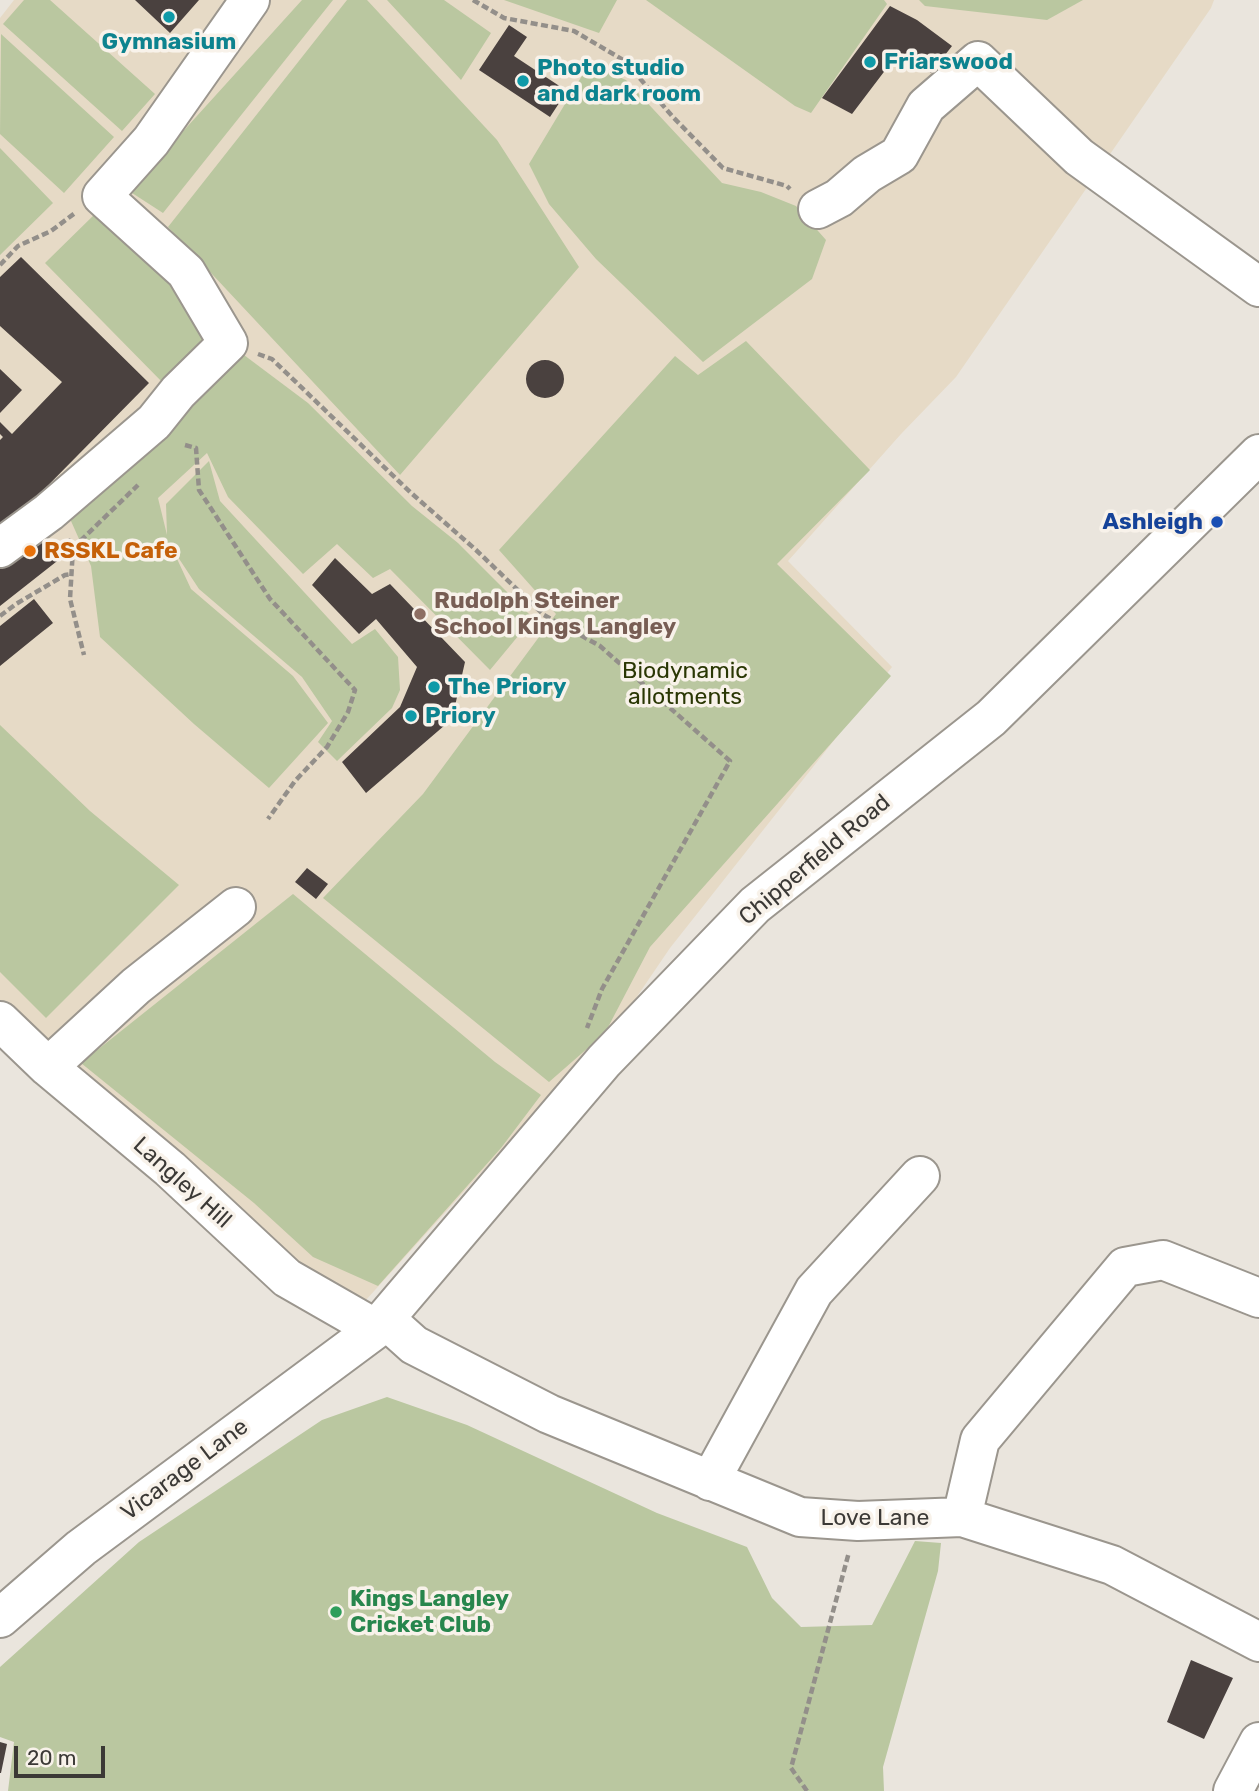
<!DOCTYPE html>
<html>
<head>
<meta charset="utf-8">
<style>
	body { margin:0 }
	#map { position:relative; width:1259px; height:1791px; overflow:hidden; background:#eae5dd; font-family:Rubik,sans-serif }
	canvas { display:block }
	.scale { position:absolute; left:14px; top:1746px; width:91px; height:32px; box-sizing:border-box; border:4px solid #3b3936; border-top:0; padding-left:9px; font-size:21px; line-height:24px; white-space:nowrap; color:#3b3936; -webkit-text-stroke:5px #f8f2ea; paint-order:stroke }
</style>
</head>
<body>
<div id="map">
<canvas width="1259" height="1791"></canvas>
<div class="scale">20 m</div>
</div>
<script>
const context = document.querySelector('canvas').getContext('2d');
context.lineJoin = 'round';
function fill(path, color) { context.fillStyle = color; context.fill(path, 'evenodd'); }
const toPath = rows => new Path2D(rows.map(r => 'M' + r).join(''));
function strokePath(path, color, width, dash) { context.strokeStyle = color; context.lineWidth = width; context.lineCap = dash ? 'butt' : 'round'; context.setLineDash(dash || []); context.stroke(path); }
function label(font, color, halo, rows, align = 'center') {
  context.font = font + ' Rubik,sans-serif'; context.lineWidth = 7; context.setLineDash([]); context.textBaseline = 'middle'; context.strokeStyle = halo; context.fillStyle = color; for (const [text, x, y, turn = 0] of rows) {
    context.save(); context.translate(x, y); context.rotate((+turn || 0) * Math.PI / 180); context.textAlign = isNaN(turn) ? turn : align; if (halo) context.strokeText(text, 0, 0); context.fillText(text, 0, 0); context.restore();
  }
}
const education = toPath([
	[14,0,1214,0,1211,8,956,377,901,434,788,561,892,667,670,948,617,1026,556,1090,356,1311,233,1222,0,1002,0,18]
]);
const green = toPath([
	[24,0,50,0,155,94,122,131,3,24],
	[302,0,333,0,163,213,129,191],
	[347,0,367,0,497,140,579,267,400,475,168,227],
	[387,0,444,0,491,33,461,80],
	[504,0,617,0,599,33],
	[646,0,884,0,887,4,811,113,795,106],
	[919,0,1083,0,1047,20,925,6],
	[1,34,114,137,64,193,0,134],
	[589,64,626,80,722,183,761,192,796,206,826,240,812,279,703,362,596,259,549,204,529,164],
	[0,148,53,203,0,255],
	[97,212,168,271,214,341,166,386,45,263],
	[746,341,870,470,777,564,891,676,650,947,605,1033,549,1082,323,898,423,794,556,614,499,550,675,356,698,375],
	[240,352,308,403,412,506,458,543,533,618,490,670,390,569,373,578,337,544,303,574,228,497,207,453,158,498,167,535,166,504,209,461,220,501,352,644,375,629,398,657,400,690,392,708,337,761,318,742,332,721,302,677,199,589,172,548,191,589,293,676,328,723,269,788,194,724,100,637,91,566,67,512],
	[0,725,90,811,179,885,46,1018,0,972],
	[293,894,495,1062,541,1095,501,1148,378,1286,313,1257,254,1203,81,1063],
	[387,1397,467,1425,657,1513,747,1547,772,1598,801,1627,872,1625,915,1541,941,1543,938,1571,883,1767,884,1791,8,1791,14,1742,0,1737,0,1667,139,1542,322,1420]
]);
const building = toPath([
	[135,0,199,0,170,33],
	[890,6,917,20,952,46,931,73,899,52,852,114,822,98],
	[509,25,527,37,514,56,567,91,550,117,479,70],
	[21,257,149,383,6,528,0,523,0,440,3,437,0,434,0,422,12,434,62,382,0,326,0,277],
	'526 379a19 19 0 1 1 38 0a19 19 0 1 1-38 0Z',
	[0,369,22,390,0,413],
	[37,527,61,558,0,606,0,556],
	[335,558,372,594,390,584,465,662,452,719,366,793,342,762,400,707,417,667,376,619,359,634,312,585],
	[34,599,53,623,0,666,0,626],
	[307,868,328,884,316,899,295,882],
	[1191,1660,1233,1678,1204,1739,1167,1722],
	[0,1742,7,1744,1,1773,0,1773]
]);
const path = toPath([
	[473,0,504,18,574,31,625,61,672,116,723,168,787,186,790,189],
	[0,265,18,246,51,231,75,213],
	[258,354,272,359,410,492,476,550,544,615,600,646,730,761,602,989,587,1028],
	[185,445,196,448,199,490,270,599,355,690,348,712,327,747,295,781,268,819],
	[68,539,73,548,70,599,84,655],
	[73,548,138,485],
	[0,616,16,604,65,575,72,574],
	[807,1791,791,1768,849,1552]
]);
const minor = toPath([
	[818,209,839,198,867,174,899,155,926,106,978,61,1079,157,1259,287],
	[0,548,49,512,154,422,178,392,228,343,186,272,102,196,151,141,250,0],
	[0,1021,48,1067,170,1169,287,1278,376,1329],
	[48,1067,136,986,236,907],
	[385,1319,414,1345,549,1414,800,1517,858,1521,962,1517,1112,1565,1259,1642],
	[710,1481,814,1291,920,1176],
	[962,1517,980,1440,1125,1267,1163,1260,1259,1298],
	[0,1618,81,1548,376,1329,604,1061,755,905,991,718,1259,454],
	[1233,1791,1259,1742]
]);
const markers = [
	[169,17,7,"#0f9aa8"],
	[870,62,7,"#0f9aa8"],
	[523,81,7,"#0f9aa8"],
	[1217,522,7,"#1a4fb4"],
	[30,551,7,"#e8710a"],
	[420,614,7,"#8d6e63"],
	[434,687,7,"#0f9aa8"],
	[411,716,7,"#0f9aa8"],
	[336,1612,7,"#2e9e5b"]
];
const cultureNames = [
	["Gymnasium",169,42,"center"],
	["Friarswood",884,62],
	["Photo studio",537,68],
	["and dark room",537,94],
	["The Priory",448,687],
	["Priory",425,716]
];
const transitNames = [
	["Ashleigh",1203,522]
];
const foodNames = [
	["RSSKL Cafe",44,551]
];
const educationNames = [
	["Rudolph Steiner",434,601],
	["School Kings Langley",434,627]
];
const parkNames = [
	["Biodynamic",685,671],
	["allotments",685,697]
];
const streetNames = [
	["Chipperfield Road",815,860,-40],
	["Langley Hill",182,1183,42],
	["Vicarage Lane",185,1470,-37],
	["Love Lane",875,1518]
];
const leisureNames = [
	["Kings Langley",350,1599],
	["Cricket Club",350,1625]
];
fill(education, '#e6dac6');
fill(green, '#bac7a0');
fill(building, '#4a413f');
strokePath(minor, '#9b968e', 42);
strokePath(path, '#938f8a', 4.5, [7, 3.5]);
strokePath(minor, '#fff', 38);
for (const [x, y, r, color] of markers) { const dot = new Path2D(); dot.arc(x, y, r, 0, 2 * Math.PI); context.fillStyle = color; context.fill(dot); strokePath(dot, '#f8f2ea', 2.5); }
label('bold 23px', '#0d838f', '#f8f2ea', cultureNames, 'left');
label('bold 23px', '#164399', '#f8f2ea', transitNames, 'right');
label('bold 23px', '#c56008', '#f8f2ea', foodNames, 'left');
label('bold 23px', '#785e54', '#f8f2ea', educationNames, 'left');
label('23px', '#2a3704', '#f8f2ea', parkNames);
label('23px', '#3b3936', '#f8f2ea', streetNames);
label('bold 23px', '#27864d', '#f8f2ea', leisureNames, 'left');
</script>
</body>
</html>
